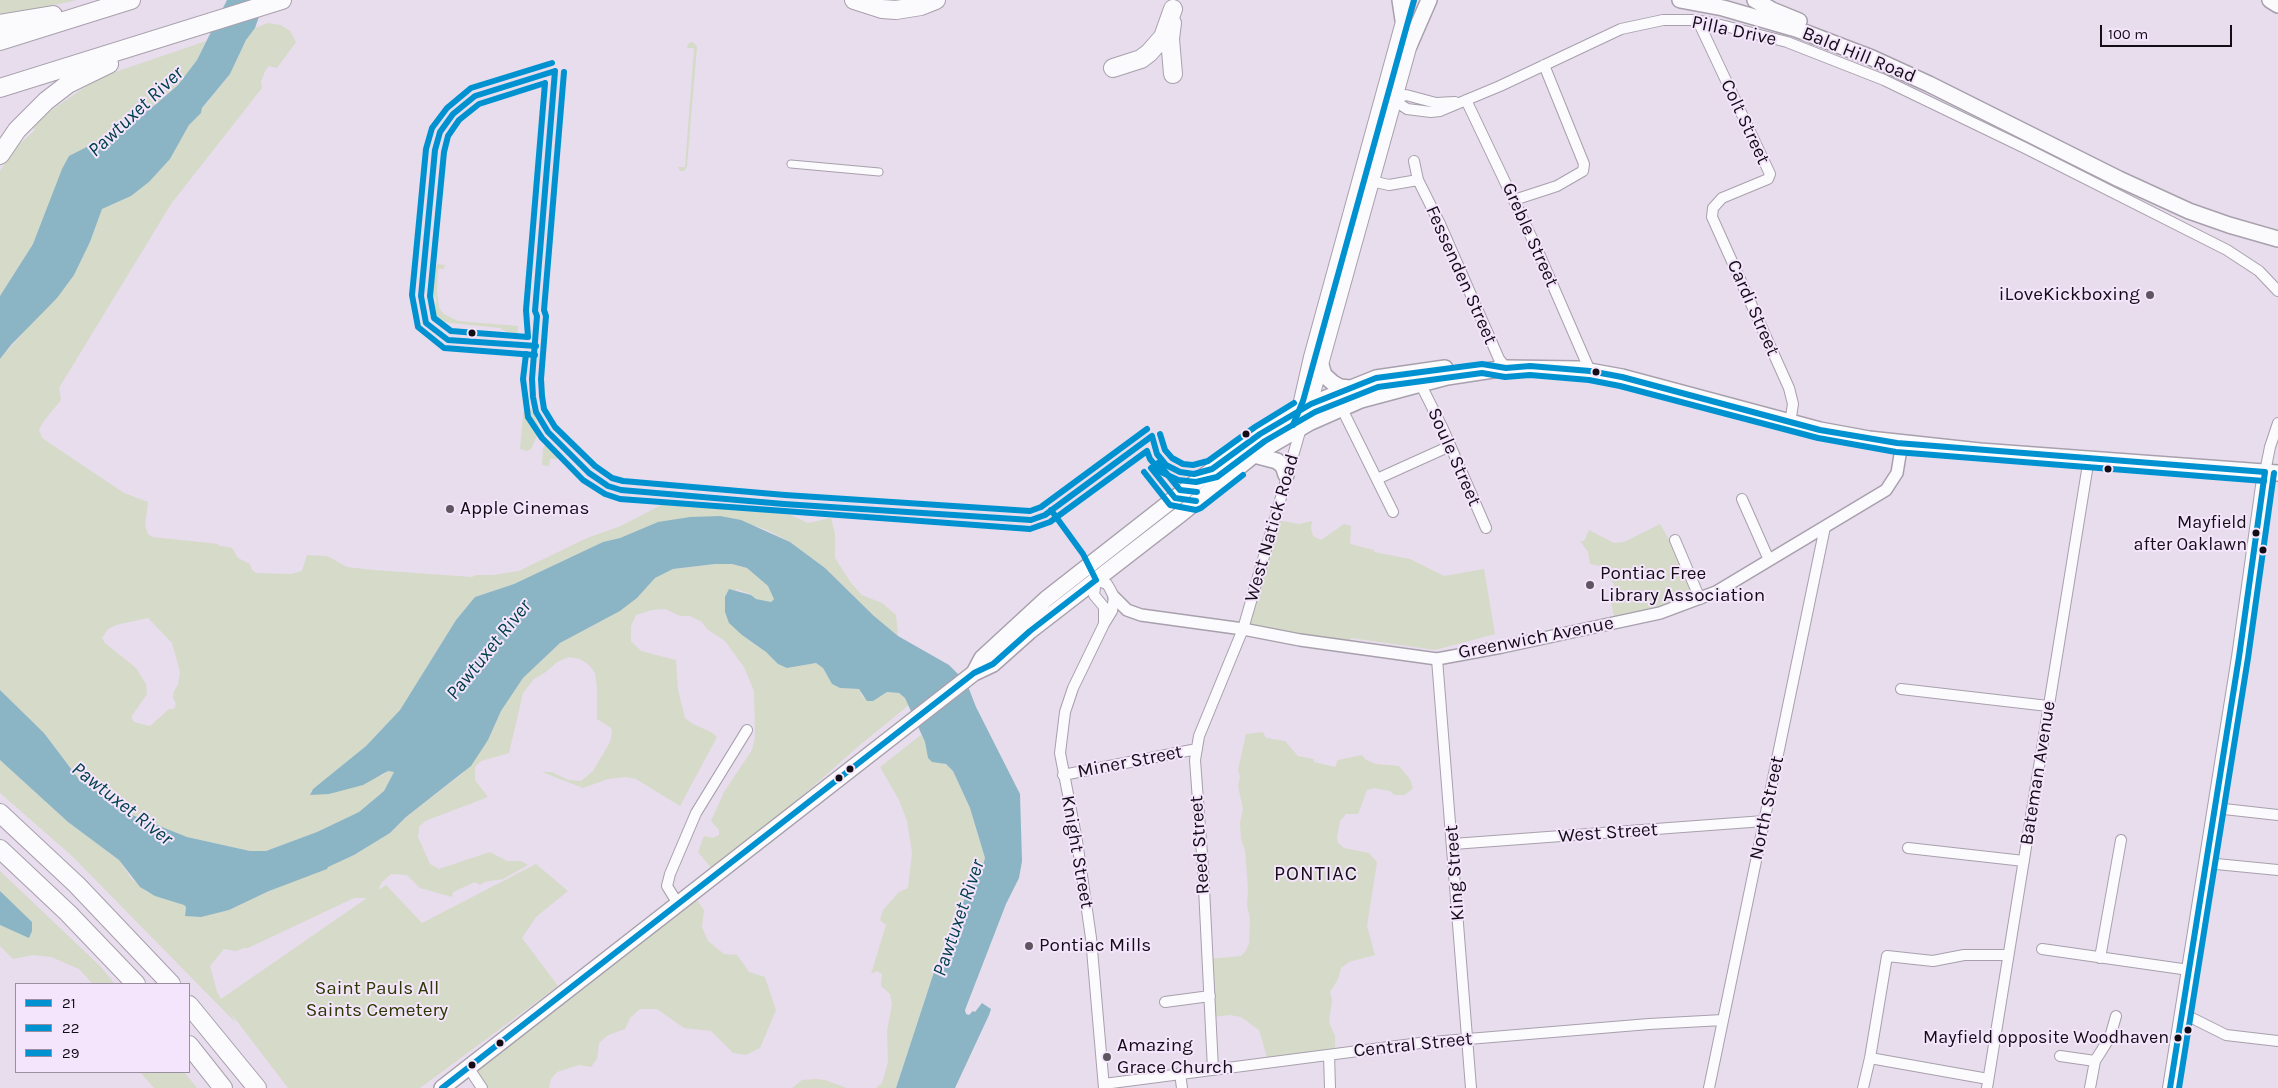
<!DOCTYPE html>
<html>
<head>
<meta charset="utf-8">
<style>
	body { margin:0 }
	#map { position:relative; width:2278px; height:1088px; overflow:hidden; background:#e7dded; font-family:Karla,sans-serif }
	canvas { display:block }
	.legend { position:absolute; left:15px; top:983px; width:175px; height:90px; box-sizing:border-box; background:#f4e5fc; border:1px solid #9a8fa0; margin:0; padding:6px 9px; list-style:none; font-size:15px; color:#130d16 }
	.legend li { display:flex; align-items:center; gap:10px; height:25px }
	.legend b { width:25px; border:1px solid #9a8fa0 }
	.scale { position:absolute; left:2100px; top:25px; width:132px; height:22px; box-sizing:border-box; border:2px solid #130d16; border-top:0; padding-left:6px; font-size:15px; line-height:18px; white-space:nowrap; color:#130d16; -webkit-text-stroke:4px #f4e5fc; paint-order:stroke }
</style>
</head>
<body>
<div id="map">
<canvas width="2278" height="1088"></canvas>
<ul class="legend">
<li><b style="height:6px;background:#0092d0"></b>21</li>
<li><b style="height:6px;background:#0092d0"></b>22</li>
<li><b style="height:6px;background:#0092d0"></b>29</li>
</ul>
<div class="scale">100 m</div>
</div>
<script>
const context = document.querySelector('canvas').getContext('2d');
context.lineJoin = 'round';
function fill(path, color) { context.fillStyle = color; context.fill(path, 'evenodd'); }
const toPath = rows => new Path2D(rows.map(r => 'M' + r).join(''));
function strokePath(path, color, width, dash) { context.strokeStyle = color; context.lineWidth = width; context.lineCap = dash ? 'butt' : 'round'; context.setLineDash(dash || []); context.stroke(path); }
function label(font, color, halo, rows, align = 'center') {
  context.font = font + ' Karla,sans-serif'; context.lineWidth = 4; context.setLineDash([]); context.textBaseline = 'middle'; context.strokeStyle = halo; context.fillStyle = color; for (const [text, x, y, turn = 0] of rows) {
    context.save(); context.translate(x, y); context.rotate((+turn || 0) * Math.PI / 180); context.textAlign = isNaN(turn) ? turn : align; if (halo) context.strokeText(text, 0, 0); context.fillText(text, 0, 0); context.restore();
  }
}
const green = toPath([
	[0,0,77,0,0,17],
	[268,23,281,25,290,31,296,42,277,68,269,66,266,69,261,81,262,88,171,204,59,388,61,400,43,422,39,430,42,438,124,493,148,502,145,526,148,534,152,537,219,544,217,545,232,548,238,558,250,564,252,570,256,573,291,574,302,571,307,555,327,556,347,567,373,570,472,577,476,575,493,575,519,571,587,538,621,526,663,504,786,513,808,523,831,518,835,534,835,558,851,583,862,595,882,603,896,615,898,636,874,616,825,568,790,542,767,530,755,526,658,522,620,538,603,542,514,584,475,597,456,620,400,710,366,746,313,789,310,794,329,794,383,775,388,771,394,772,384,791,359,812,317,832,266,851,250,851,187,837,125,812,78,778,44,733,0,690,0,359,74,275,90,242,102,209,131,196,149,182,170,159,189,125,201,113,202,109,230,74,246,40,255,28],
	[148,618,172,643,180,672,178,685,174,691,173,698,176,704,174,709,169,709,150,726,134,722,131,717,147,694,146,684,136,668,105,643,102,638,108,629,116,625],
	[206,41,197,60,178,85,155,105,111,135,43,224,33,244,0,296,0,171,13,150,35,130,30,125,98,78],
	[691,42,694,43,697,47,687,166,684,171,680,171,678,167,685,167,694,48,687,48,688,44],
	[438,264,445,265,444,269,438,269,437,292,439,308,444,314,458,321,518,326,517,338,500,328,442,322,434,313,436,301,436,297,432,296,434,268],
	[526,383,528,402,540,429,531,449,527,451,520,449],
	[548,443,557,448,557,459,550,459,549,466,542,465,543,448],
	[1271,519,1299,524,1312,521,1311,528,1313,536,1321,540,1344,524,1351,526,1350,544,1374,550,1374,552,1410,559,1444,576,1484,569,1495,634,1435,650,1351,638,1348,647,1244,629],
	[1660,524,1676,552,1696,600,1615,620,1611,603,1614,584,1600,566,1590,564,1588,552,1580,541,1584,541,1589,530,1614,543,1624,542],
	[715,564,732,564,747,568,768,586,773,595,774,599,771,602,756,599,750,594,736,589,742,635,766,652,778,664,787,668,816,663,823,668,832,684,840,688,859,689,863,697,873,701,887,692,899,693,905,698,909,705,861,744,725,864,712,869,698,852,704,836,713,838,719,835,719,830,711,821,724,792,752,750,755,737,754,691,744,667,725,641,707,629,702,622,690,616,680,616,665,609,652,610,636,615,631,626,631,641,641,651,676,660,678,690,685,718,693,724,711,732,717,737,680,806,636,779,626,777,608,779,583,788,542,772,552,772,568,780,581,781,593,771,610,742,612,733,611,728,597,719,597,688,595,673,589,665,580,659,569,657,557,662,546,672,534,679,523,693,509,753,481,761,475,767,475,780,488,797,425,821,419,827,418,837,430,864,439,869,490,852,507,861,521,861,528,865,503,879,484,882,480,885,475,882,453,892,452,897,420,888,407,875,391,874,382,882,378,890,386,885,422,923,536,864,568,891,536,917,522,938,558,986,420,1088,288,1088,230,1012,236,1023,72,856,0,793,0,760,68,822,119,860,131,878,147,892,184,905,186,907,185,915,229,910,269,891,354,855,390,833,406,817,462,774,488,740,501,711,523,678,560,643,620,611,637,598,655,578,673,569],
	[354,898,367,898,221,999,217,992,210,966,224,949,236,951,244,948,248,948],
	[1263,732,1266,738,1285,741,1298,756,1314,759,1314,762,1335,767,1338,760,1362,755,1366,760,1376,764,1399,766,1410,779,1413,788,1405,795,1394,795,1390,791,1374,788,1367,790,1358,814,1346,814,1340,821,1337,837,1338,843,1344,848,1369,853,1377,862,1367,926,1375,955,1349,962,1341,968,1338,979,1330,992,1332,1000,1329,1022,1335,1036,1335,1054,1269,1064,1259,1030,1241,1017,1230,1015,1213,1017,1209,959,1241,956,1245,952,1249,944,1250,918,1247,905,1248,889,1245,850,1241,839,1240,823,1243,809,1238,786,1240,777,1238,770,1246,734],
	[921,735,925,742,928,758,946,764,953,771,970,808,985,858,983,865,969,886,950,942,934,972,896,1088,876,1088,882,1083,888,1062,887,1031,892,1004,890,994,881,986,882,974,877,971,871,974,886,925,880,920,883,910,899,892,908,888,912,853,907,821,899,800,880,767],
	[0,871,100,966,115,984,93,984,79,969,51,957,33,955,13,959,0,946,0,925,29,937,0,891],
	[692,893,704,910,702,927,708,941,724,954,737,955,749,972,765,977,776,1010,760,1048,746,1055,733,1053,711,1031,684,1028,657,1009,640,1009,630,1018,625,1029,608,1035,599,1043,597,1059,591,1067,579,1065,557,1072,551,1079,549,1088,482,1088,470,1064],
	[140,1072,184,1072,197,1088,154,1088],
	[816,1079,825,1080,847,1088,792,1088,802,1080]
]);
const water = toPath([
	[227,0,265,0,255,28,246,40,230,74,202,108,201,113,189,125,170,159,149,182,131,196,102,209,90,242,74,275,57,298,11,345,0,359,0,296,33,244,62,169,69,156,122,129,155,105,178,85,197,60],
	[720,516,741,520,790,542,825,568,874,616,898,636,949,665,961,677,969,689,976,707,1020,794,1022,861,1019,878,1006,904,965,1010,966,1014,969,1015,973,1011,975,1012,982,1003,991,1009,989,1015,955,1088,896,1088,934,972,950,942,969,886,983,865,985,858,970,808,953,771,946,764,932,762,928,758,925,742,905,698,899,693,887,692,873,701,867,701,859,689,840,688,832,684,823,668,816,663,787,668,778,664,766,652,742,635,729,623,725,612,725,597,729,589,751,595,756,599,771,602,774,599,768,586,747,568,732,564,715,564,673,569,655,578,637,598,620,611,560,643,523,678,501,711,488,740,471,766,406,817,390,833,354,855,328,867,327,869,269,891,229,910,201,917,185,916,186,907,184,905,155,896,140,887,119,860,68,822,0,760,0,690,44,733,78,778,125,812,187,837,250,851,266,851,317,832,359,812,384,791,394,772,388,771,363,785,329,794,310,795,313,789,366,746,400,710,456,620,475,597,514,584,603,542,620,538,658,522,690,517],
	[0,891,32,922,32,931,29,938,0,925]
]);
const pedestrian = toPath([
	[791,164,879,172]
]);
const minor = toPath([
	[1698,21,1770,174,1768,179,1722,198,1713,208,1712,217,1789,388,1793,404,1790,423],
	[1391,98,1407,109,1431,112,1440,111,1500,86,1621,29,1663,20,1694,20,1717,24,1787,42,1884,80,2025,148,2227,250,2259,271,2278,291],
	[1394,99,1406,95,1436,103,1455,102],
	[1466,100,1537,249,1590,371],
	[1414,161,1418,180,1440,224,1499,359,1506,368],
	[1371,181,1389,185,1418,180],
	[1514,200,1557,186,1583,171,1584,164,1544,65],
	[1422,387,1443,429,1486,528],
	[1342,409,1393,512],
	[2265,472,2270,447,2278,423],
	[1377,479,1450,446],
	[1742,499,1769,560],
	[1675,540,1700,599],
	[1094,576,1096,580,1107,584,1110,589,1114,597,1112,611,1104,624,1073,688,1065,712,1060,753,1077,841,1091,938,1104,1088],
	[1096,580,1094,595,1104,607,1104,622],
	[1437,659,1471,1088],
	[1901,689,2048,706],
	[1063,775,1197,749],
	[2215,808,2278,815],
	[1453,844,1764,821],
	[1908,848,2024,861],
	[2206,863,2278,870],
	[678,904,667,886,670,874,696,813,747,730],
	[2042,949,2189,970],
	[2100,958,2121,840],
	[1165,1002,1210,996],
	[2182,1013,2226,1035,2278,1041],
	[1329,1055,1330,1088],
	[2060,1056,2095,1061],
	[1870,1058,1988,1079],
	[468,1067,482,1088],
	[1213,1069,1203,868,1195,760,1199,736,1243,629,1301,428],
	[1180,1073,1182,1088],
	[1104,1084,1420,1043,1649,1024,1723,1020],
	[1709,1088,1825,527],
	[1863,1088,1870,1058,1887,956,1933,961,1964,955,2008,955],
	[1987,1088,2089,458],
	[2090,1088,2095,1061,2110,1037,2116,1016]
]);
const tertiary = toPath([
	[1114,597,1127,610,1141,615,1243,629,1300,640,1437,659,1502,647,1660,613,1716,592,1886,490,1897,473,1902,443]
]);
const secondary = toPath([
	[1308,411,1412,37],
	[1300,420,1299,410,1311,357,1409,0],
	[2170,1088,2239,657,2265,472]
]);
const primary = toPath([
	[1400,0,1403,20],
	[1680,0,1723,8,1796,29,1872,58,1929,84,2119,179,2189,211,2229,225,2278,239],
	[1755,0,1772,10,1799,21],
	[2270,0,2278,5],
	[1409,46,1429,0],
	[1321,365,1324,375,1333,383,1340,387,1350,388],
	[1254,455,1277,461,1283,466,1286,475],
	[974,673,982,658,1046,599,1175,498,1260,434,1311,404,1376,378,1445,368],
	[442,1088,974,673,993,664,1030,631,1181,514,1254,455,1309,423,1361,400,1447,377,1506,368,1578,369,1622,377,1820,430,1869,439,1980,451,2278,473]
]);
const motorway = toPath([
	[854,0,882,9,896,10,921,6,936,0],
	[1172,23,1170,39,1173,74],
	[0,24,53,15],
	[0,41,131,0],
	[1113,68,1141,59,1149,53,1163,37,1173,9],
	[0,88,282,0],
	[0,155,17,130,46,101,68,84,109,64],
	[0,813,77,885,171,984],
	[0,849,68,913,136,984],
	[189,1005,257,1088],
	[189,1045,223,1088]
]);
const bus1 = toPath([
	[555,71,535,311,537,316,532,379,533,397,536,412,548,432,589,473,608,486,621,490,784,504,1031,520,1045,515,1152,436],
	[536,346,448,340,426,323,421,296,435,150,440,132,453,114,475,96,555,71],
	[1152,436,1157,454,1166,465,1180,472,1194,474,1212,469,1260,434,1311,404,1376,378,1482,364,1506,368,1530,366,1590,371,1622,377,1820,430,1897,443,2265,472],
	[1151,468,1175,498,1196,501],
	[1051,510,1083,554,1096,580],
	[442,1088,974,673,993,664,1030,631,1096,580],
	[2170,1088,2239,657,2265,472]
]);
const bus2 = toPath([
	[545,83,526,310,528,337,451,331,434,318,430,296,444,152,448,136,459,120,479,104,545,83],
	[526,354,523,379,528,417,542,438,583,480,605,494,620,499,1030,529,1050,522,1147,451,1150,459,1161,472,1178,480,1196,482,1217,477,1265,441,1315,412,1378,387,1482,373,1505,377,1530,375,1589,380,1620,386,1818,438,1896,452,2264,481],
	[1144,472,1170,505,1196,510,1201,508,1243,475],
	[2179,1088,2248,658,2274,473]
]);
const bus3 = toPath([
	[564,72,544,310,546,316,541,379,542,396,544,409,555,427,595,466,612,478,623,481,785,495,1030,511,1041,507,1147,429],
	[535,355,444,348,418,327,412,295,426,149,432,128,447,108,471,88,552,63],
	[1293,425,1303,401,1414,0],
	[1160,434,1165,450,1172,458,1183,464,1193,465,1208,461,1255,427,1294,403],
	[1158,463,1180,490,1197,492]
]);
const markers = [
	[2150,295,5,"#5d5661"],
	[472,333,4.5,"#130d16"],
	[1596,372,4.5,"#130d16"],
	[1246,434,4.5,"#130d16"],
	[2108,469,4.5,"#130d16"],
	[450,509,5,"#5d5661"],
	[2256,533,4.5,"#130d16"],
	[2263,550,4.5,"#130d16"],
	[1590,585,5,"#5d5661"],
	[850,769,4.5,"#130d16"],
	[839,778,4.5,"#130d16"],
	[1029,946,5,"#5d5661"],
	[2188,1030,4.5,"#130d16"],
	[2178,1038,4.5,"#130d16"],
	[500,1043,4.5,"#130d16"],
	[1107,1057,5,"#5d5661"],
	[472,1065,4.5,"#130d16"]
];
const busNames = [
	["Mayfield",2247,523],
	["after Oaklawn",2247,545],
	["Mayfield opposite Woodhaven",2169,1038]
];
const streetNames = [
	["Pilla Drive",1734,31,12],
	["Bald Hill Road",1859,55,22],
	["Colt Street",1745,122,65],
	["Greble Street",1530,235,66],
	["Fessenden Street",1461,275,66],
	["Cardi Street",1753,308,66],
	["Soule Street",1454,457,66],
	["West Natick Road",1272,528,-74],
	["Greenwich Avenue",1536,638,-11],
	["Miner Street",1130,762,-11],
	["Bateman Avenue",2038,773,-81],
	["North Street",1767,808,-78],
	["West Street",1608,833,-4],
	["Reed Street",1200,845,-94],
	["Knight Street",1077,852,80],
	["King Street",1455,873,-94],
	["Central Street",1413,1045,-6]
];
const poiNames = [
	["iLoveKickboxing",2140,295,"right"],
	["Apple Cinemas",460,509],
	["Pontiac Free",1600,574],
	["Library Association",1600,596],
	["Pontiac Mills",1039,946],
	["Amazing",1117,1046],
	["Grace Church",1117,1068]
];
const parkNames = [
	["Saint Pauls All",377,989],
	["Saints Cemetery",377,1011]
];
const waterNames = [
	["Pawtuxet River",136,112,-43],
	["Pawtuxet River",489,650,-51],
	["Pawtuxet River",122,804,38],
	["Pawtuxet River",959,918,-71]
];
const neighbourhoodNames = [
	["PONTIAC",1316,874]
];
fill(green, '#d6dac8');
fill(water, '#8bb5c4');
strokePath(pedestrian, '#a8a0ad', 9);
strokePath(minor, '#a8a0ad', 12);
strokePath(tertiary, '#a8a0ad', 14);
strokePath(secondary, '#a8a0ad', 16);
strokePath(primary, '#a8a0ad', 18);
strokePath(motorway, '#a8a0ad', 20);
strokePath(pedestrian, '#fbfafc', 7);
strokePath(minor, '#fbfafc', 10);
strokePath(tertiary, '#fbfafc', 11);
strokePath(secondary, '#fbfafc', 14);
strokePath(primary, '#fbfafc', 15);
strokePath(motorway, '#fbfafc', 18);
strokePath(bus1, '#0092d0', 6);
strokePath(bus2, '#0092d0', 6);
strokePath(bus3, '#0092d0', 6);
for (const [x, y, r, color] of markers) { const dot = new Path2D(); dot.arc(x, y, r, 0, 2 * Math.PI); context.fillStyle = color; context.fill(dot); strokePath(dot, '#f4e5fc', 2); }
label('18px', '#130d16', '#f4e5fc', busNames, 'right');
label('19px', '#130d16', '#f4e5fc', streetNames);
label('19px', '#130d16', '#f4e5fc', poiNames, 'left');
label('19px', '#2b3800', '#f4e5fc', parkNames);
label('italic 20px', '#00404b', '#f4e5fc', waterNames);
context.letterSpacing = '1px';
label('20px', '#130d16', '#f4e5fc', neighbourhoodNames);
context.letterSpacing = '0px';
</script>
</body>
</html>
